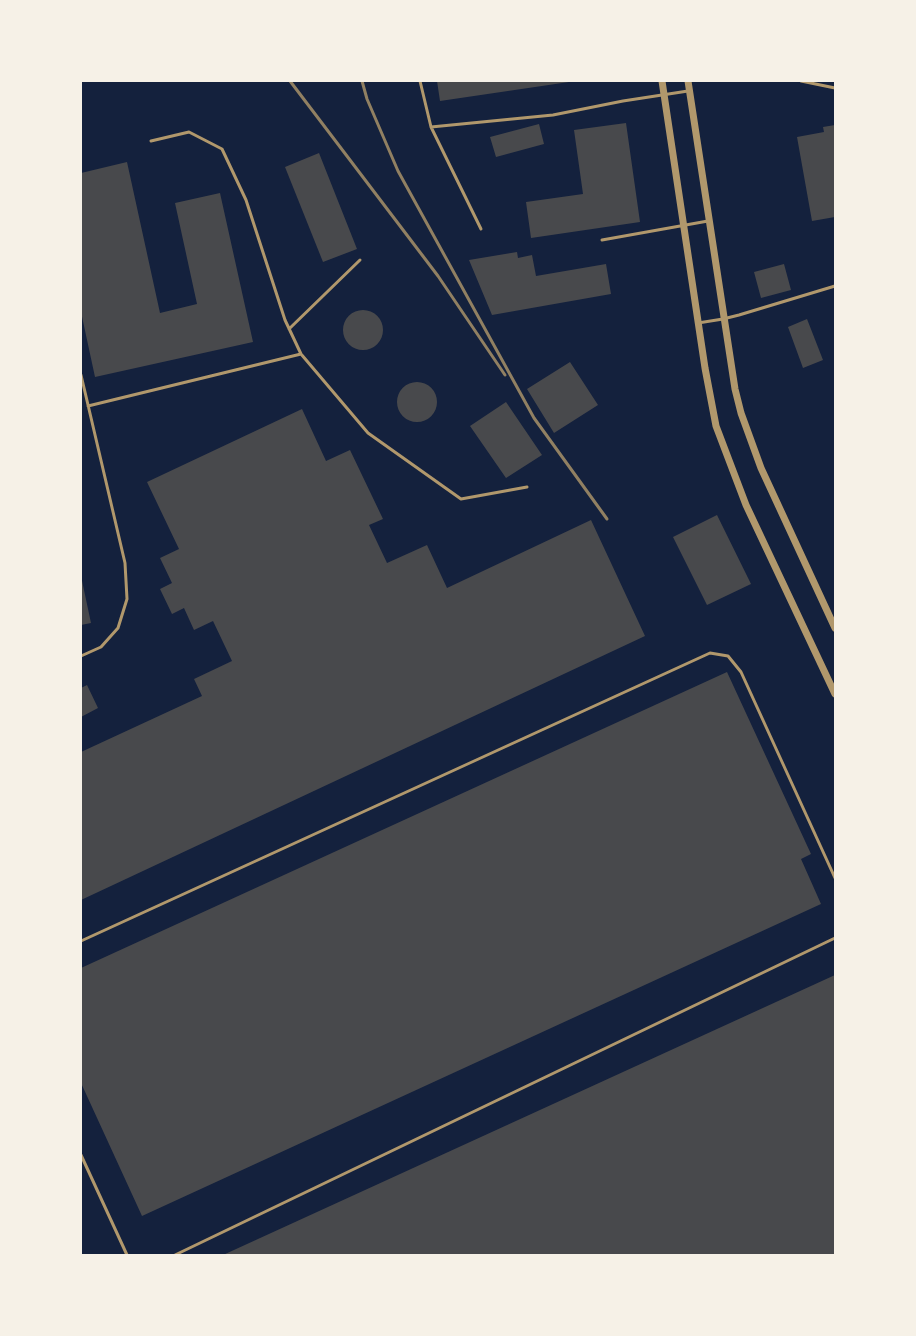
<!DOCTYPE html>
<html>
<head>
<meta charset="utf-8">
<style>
	body { margin:0 }
	#map { position:relative; width:916px; height:1336px; overflow:hidden; background:#14213d; font-family:"Noto Serif",serif }
	canvas { display:block }
	.frame { position:absolute; inset:0; border:82px solid #f6f1e7; pointer-events:none }
</style>
</head>
<body>
<div id="map">
<canvas width="916" height="1336"></canvas>
<div class="frame"></div>
</div>
<script>
const context = document.querySelector('canvas').getContext('2d');
context.lineJoin = 'round';
function fill(path, color) { context.fillStyle = color; context.fill(path, 'evenodd'); }
const toPath = rows => new Path2D(rows.map(r => 'M' + r).join(''));
function strokePath(path, color, width, dash) { context.strokeStyle = color; context.lineWidth = width; context.lineCap = dash ? 'butt' : 'round'; context.setLineDash(dash || []); context.stroke(path); }
const building = toPath([
	[437,81,569,81,569,82,440,101],
	[626,123,640,222,531,238,526,202,583,194,574,130],
	[539,124,544,144,496,157,490,137],
	[835,125,835,217,812,221,797,137,824,132,823,127],
	[319,153,357,249,323,262,285,167],
	[127,162,160,313,197,304,175,203,220,193,253,342,95,377,81,312,81,173],
	[517,252,518,258,532,255,536,276,606,264,611,294,492,315,469,260],
	[784,264,791,290,761,298,754,272],
	'343 330a20 20 0 1 1 40 0a20 20 0 1 1-40 0Z',
	[807,319,823,360,803,368,788,327],
	[570,362,598,405,554,433,527,389],
	'397 402a20 20 0 1 1 40 0a20 20 0 1 1-40 0Z',
	[506,402,542,455,506,478,470,426],
	[302,409,326,461,350,450,383,519,369,525,387,563,427,545,447,588,591,520,645,636,81,900,81,752,202,696,194,679,232,661,213,621,194,630,184,608,172,614,160,589,172,583,160,558,179,549,147,482],
	[717,515,751,584,707,605,673,537],
	[81,576,91,623,81,625],
	[727,672,811,854,801,859,821,904,142,1216,81,1083,81,968],
	[87,685,98,708,81,717,81,688],
	[835,975,835,1255,223,1255]
]);
const service = toPath([
	[420,81,431,127,481,229],
	[801,81,835,88],
	[431,127,553,115,623,101,688,91],
	[151,141,189,132,222,149,246,200,285,320,301,354,368,433,461,499,527,487],
	[602,240,708,221],
	[698,323,723,319,739,315,835,286],
	[289,329,360,260],
	[81,375,125,563,127,599,118,628,101,647,81,656],
	[88,406,301,354],
	[81,941,710,653,728,656,741,672,835,878],
	[81,1155,127,1255],
	[175,1255,835,938]
]);
const tertiary = toPath([
	[662,81,705,368,716,426,746,505,835,694],
	[688,81,735,389,741,413,761,468,835,628]
]);
const rail = toPath([
	[290,81,438,276,505,375],
	[362,81,367,99,398,171,534,418,607,519]
]);
fill(building, '#48494c');
strokePath(service, '#b1986c', 3);
strokePath(tertiary, '#b1986c', 7);
strokePath(rail, '#918062', 3);
</script>
</body>
</html>
